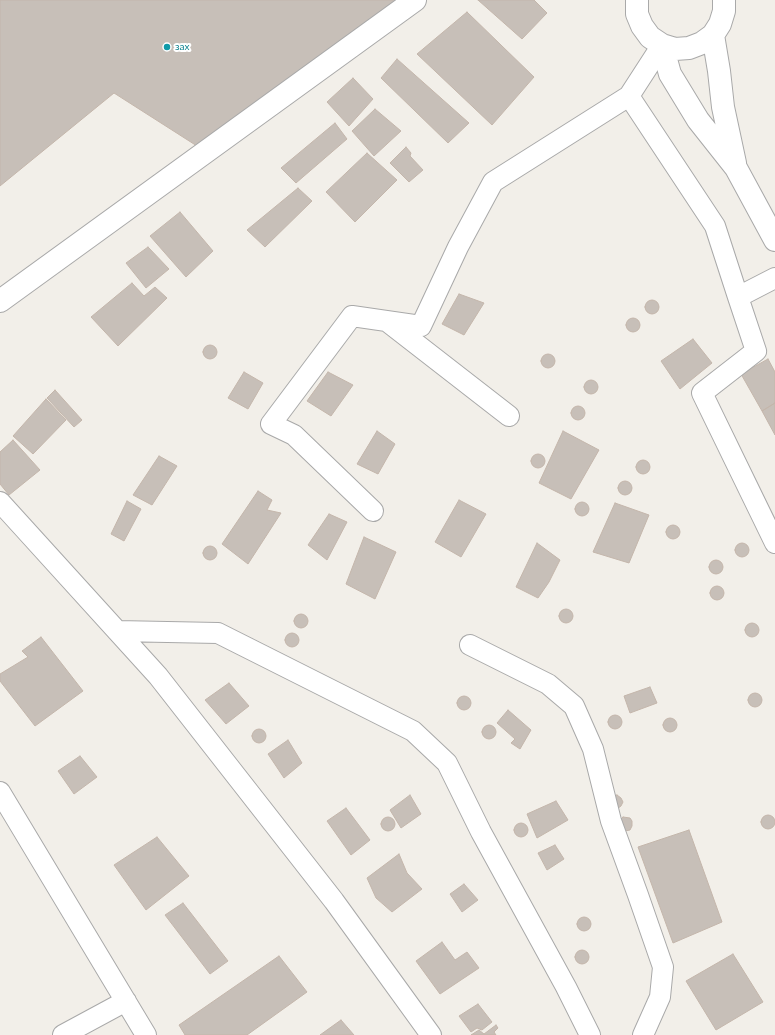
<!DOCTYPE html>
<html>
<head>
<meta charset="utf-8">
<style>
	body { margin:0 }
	canvas { display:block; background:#f2efe9 }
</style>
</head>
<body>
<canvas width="775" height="1035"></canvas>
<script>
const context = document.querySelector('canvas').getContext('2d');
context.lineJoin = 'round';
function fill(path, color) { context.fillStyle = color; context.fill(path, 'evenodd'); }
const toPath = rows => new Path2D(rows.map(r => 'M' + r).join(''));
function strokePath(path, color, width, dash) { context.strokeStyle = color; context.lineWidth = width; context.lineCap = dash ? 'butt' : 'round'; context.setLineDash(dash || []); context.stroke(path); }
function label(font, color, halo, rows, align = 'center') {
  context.font = font + ' Lato,sans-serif'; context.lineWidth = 4; context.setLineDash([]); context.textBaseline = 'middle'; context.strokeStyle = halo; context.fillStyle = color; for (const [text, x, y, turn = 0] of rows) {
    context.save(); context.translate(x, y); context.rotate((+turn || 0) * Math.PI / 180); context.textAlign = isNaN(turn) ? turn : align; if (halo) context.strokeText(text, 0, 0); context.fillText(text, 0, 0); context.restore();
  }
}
const building = toPath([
	[0,0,399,0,197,146,114,93,0,186,0,0],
	[478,0,534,0,547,13,522,39,478,0],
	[467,12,534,77,492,125,417,54,467,12],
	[397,59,469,123,448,143,381,78,397,59],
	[353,78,373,99,349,126,327,102,353,78],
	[375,109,401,131,374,156,352,131,375,109],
	[335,123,347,139,296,183,281,168,335,123],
	[406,147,411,153,410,156,423,170,409,182,390,163,406,147],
	[367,153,397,180,355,222,326,192,367,153],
	[298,188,312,201,265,247,247,230,298,188],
	[180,212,213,251,186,277,150,236,180,212],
	[148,247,169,269,146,288,126,263,148,247],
	[132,283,144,296,155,287,167,298,118,346,91,317,132,283],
	[459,294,484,303,464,335,442,324,459,294],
	'645 307a7 7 0 1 1 14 0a7 7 0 1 1-14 0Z',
	'626 325a7 7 0 1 1 14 0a7 7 0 1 1-14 0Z',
	[693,339,712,363,680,389,661,361,693,339],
	'203 352a7 7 0 1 1 14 0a7 7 0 1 1-14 0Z',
	'541 361a7 7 0 1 1 14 0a7 7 0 1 1-14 0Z',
	[768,359,775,372,775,403,762,411,741,374,768,359],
	[244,372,263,383,248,409,228,398,244,372],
	[328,372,353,385,331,416,307,401,328,372],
	'584 387a7 7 0 1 1 14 0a7 7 0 1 1-14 0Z',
	[55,390,82,420,74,427,47,398,55,390],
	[46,399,66,420,33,454,13,436,46,399],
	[775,403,775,435,762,411,775,403],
	'571 413a7 7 0 1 1 14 0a7 7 0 1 1-14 0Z',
	[377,431,395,444,378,474,357,464,377,431],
	[563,431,599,450,571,499,539,483,563,431],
	[13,440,40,470,9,495,0,484,0,452,13,440],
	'531 461a7 7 0 1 1 14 0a7 7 0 1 1-14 0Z',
	[159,456,177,466,152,505,133,495,159,456],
	'636 467a7 7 0 1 1 14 0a7 7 0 1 1-14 0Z',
	'618 488a7 7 0 1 1 14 0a7 7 0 1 1-14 0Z',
	[258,491,272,500,267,510,281,513,248,564,222,544,258,491],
	[459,500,486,514,461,557,435,542,459,500],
	[127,501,141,509,124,541,111,534,127,501],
	'575 509a7 7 0 1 1 14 0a7 7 0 1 1-14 0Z',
	[615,503,649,515,629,563,593,552,615,503],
	[329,514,347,522,327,560,308,545,329,514],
	'666 532a7 7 0 1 1 14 0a7 7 0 1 1-14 0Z',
	[364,537,396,552,375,599,346,584,364,537],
	[537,543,560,560,549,582,538,598,516,587,537,543],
	'735 550a7 7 0 1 1 14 0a7 7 0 1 1-14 0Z',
	'203 553a7 7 0 1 1 14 0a7 7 0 1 1-14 0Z',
	'709 567a7 7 0 1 1 14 0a7 7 0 1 1-14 0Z',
	'710 593a7 7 0 1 1 14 0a7 7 0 1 1-14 0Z',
	'559 616a7 7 0 1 1 14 0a7 7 0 1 1-14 0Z',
	'294 621a7 7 0 1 1 14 0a7 7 0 1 1-14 0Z',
	'745 630a7 7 0 1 1 14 0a7 7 0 1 1-14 0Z',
	'285 640a7 7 0 1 1 14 0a7 7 0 1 1-14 0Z',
	[41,637,83,691,35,726,0,681,0,674,28,657,22,651,41,637],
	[229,683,249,706,226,724,205,700,229,683],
	[650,687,657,703,630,713,624,696,650,687],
	'748 700a7 7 0 1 1 14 0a7 7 0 1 1-14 0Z',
	'457 703a7 7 0 1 1 14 0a7 7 0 1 1-14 0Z',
	[508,710,531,730,520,749,511,743,515,739,497,723,508,710],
	'608 722a7 7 0 1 1 14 0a7 7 0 1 1-14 0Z',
	'663 725a7 7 0 1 1 14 0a7 7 0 1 1-14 0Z',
	'482 732a7 7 0 1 1 14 0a7 7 0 1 1-14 0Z',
	'252 736a7 7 0 1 1 14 0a7 7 0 1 1-14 0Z',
	[288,740,302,763,284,778,268,754,288,740],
	[80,756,97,777,74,794,58,771,80,756],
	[410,795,421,814,401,828,390,810,410,795],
	[617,795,621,798,623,802,621,806,617,809,613,796,617,795],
	[556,801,568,820,537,838,527,814,556,801],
	[346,808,370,840,351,855,327,821,346,808],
	'761 822a7 7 0 1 1 14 0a7 7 0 1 1-14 0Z',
	[623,817,630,818,632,821,632,826,630,830,625,831,620,820,623,817],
	'381 824a7 7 0 1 1 14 0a7 7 0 1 1-14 0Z',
	'514 830a7 7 0 1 1 14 0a7 7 0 1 1-14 0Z',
	[689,830,722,922,673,943,638,847,689,830],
	[157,837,189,876,146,910,114,865,157,837],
	[555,845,564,859,547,870,538,853,555,845],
	[399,854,407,873,422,889,392,912,376,898,367,878,399,854],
	[464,884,478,900,462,912,450,894,464,884],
	[183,903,228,961,210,974,165,915,183,903],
	'577 924a7 7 0 1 1 14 0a7 7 0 1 1-14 0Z',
	[442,942,455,960,467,952,479,968,440,994,416,961,442,942],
	'575 957a7 7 0 1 1 14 0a7 7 0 1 1-14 0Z',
	[733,954,763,1002,716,1030,686,981,733,954],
	[279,956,307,992,247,1035,185,1035,179,1025,279,956],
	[478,1004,492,1022,482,1030,477,1028,471,1032,459,1016,478,1004],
	[341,1020,354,1035,320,1035,341,1020],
	[496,1025,498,1028,494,1032,496,1035,471,1035,479,1030,484,1034,496,1025]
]);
const minor = toPath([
	[629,96,715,226,738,297,756,351,702,393,775,543],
	[738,297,775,278],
	[388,322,509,416],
	[0,502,158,676,334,901,431,1035],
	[373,511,294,435,271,424,352,316,421,326,458,247,493,182,629,96,662,45],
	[117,631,218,633,413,731,447,763,481,832,566,987,590,1035],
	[470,645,548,684,574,706,593,749,611,821,638,895,663,967,660,997,643,1035],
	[0,792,146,1035],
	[63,1035,126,1001]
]);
const tertiary = toPath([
	[637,0,637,14,642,26,650,37,662,45,675,49,689,48,702,43,713,35,720,24,724,11,724,0],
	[713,35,719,71,723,107,735,163],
	[662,45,670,74,698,120,736,168,775,240],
	[0,301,415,0]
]);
const markers = [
	[167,47,4,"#0f9aa8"]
];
const cultureNames = [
	["зах",175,47]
];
fill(building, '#c7bfb8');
strokePath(building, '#c4b6ab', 1);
strokePath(minor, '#a9a9a9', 22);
strokePath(tertiary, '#a9a9a9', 24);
strokePath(minor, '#fff', 20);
strokePath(tertiary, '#fff', 22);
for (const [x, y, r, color] of markers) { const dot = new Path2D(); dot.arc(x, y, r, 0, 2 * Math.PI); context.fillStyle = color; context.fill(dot); strokePath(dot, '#fff', 1.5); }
label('10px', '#0d838f', '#fff', cultureNames, 'left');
</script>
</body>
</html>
